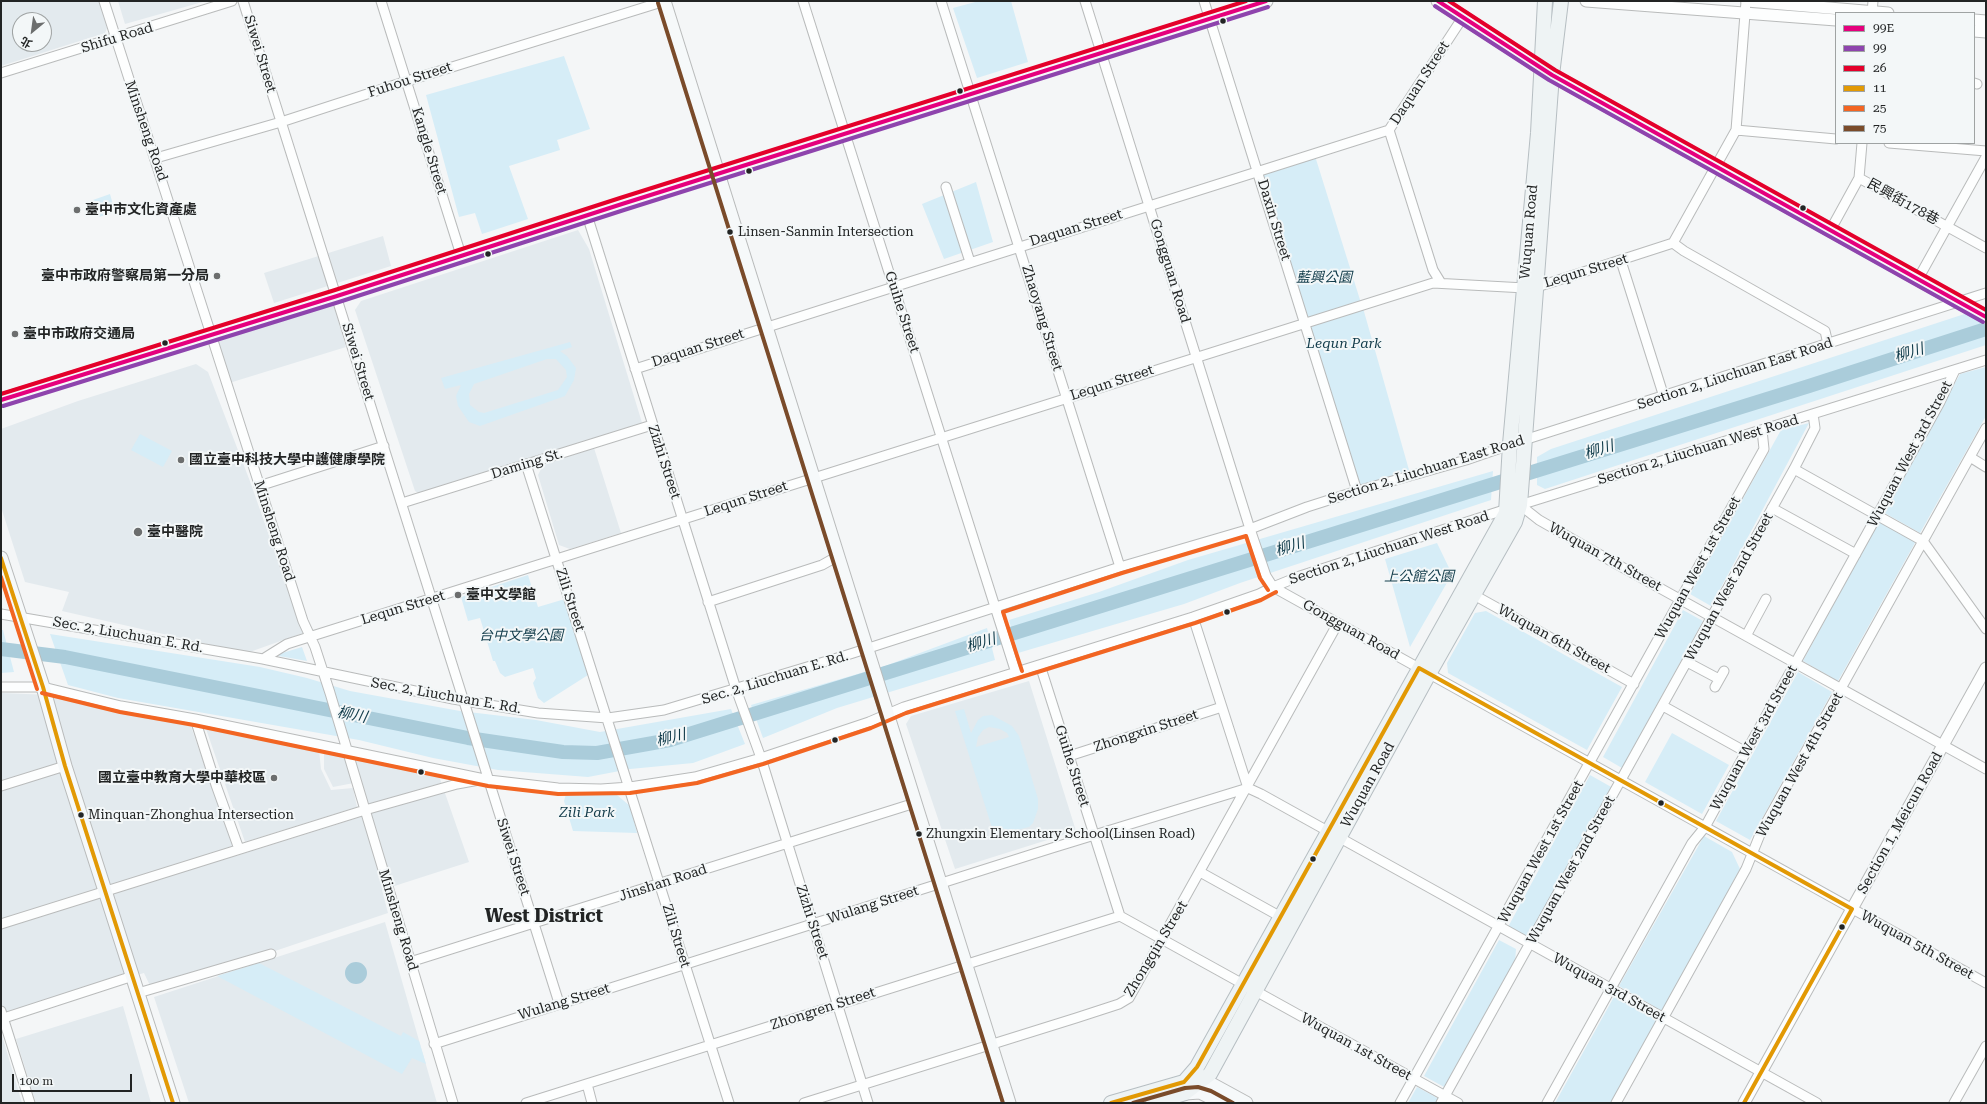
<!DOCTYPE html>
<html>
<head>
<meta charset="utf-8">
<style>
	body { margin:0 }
	#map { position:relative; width:1987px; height:1104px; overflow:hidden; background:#f4f6f7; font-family:"Roboto Serif","Noto Sans TC",serif }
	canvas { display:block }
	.frame { position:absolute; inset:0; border:2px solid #222424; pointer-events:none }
	.legend { position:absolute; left:1835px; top:12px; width:140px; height:132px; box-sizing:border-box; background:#f3f7f8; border:1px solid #9fa3a3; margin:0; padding:5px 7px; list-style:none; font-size:12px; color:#222424 }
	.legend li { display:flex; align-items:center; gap:8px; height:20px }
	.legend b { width:20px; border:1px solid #9fa3a3 }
	.north { position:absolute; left:12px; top:12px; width:40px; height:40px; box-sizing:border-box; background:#f3f7f8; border:1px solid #9fa3a3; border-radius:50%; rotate:209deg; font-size:11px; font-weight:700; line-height:16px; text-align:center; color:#222424 }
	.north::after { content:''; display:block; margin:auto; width:14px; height:18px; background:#6c6e6e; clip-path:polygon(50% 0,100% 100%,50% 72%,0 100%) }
	.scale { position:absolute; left:12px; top:1074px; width:120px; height:18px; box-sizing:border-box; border:2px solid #222424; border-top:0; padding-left:5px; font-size:12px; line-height:14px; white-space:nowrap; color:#222424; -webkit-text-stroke:3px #f3f7f8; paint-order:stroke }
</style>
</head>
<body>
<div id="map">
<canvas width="1987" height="1104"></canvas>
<div class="frame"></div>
<ul class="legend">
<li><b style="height:5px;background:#e5007d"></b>99E</li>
<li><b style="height:5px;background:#8e44ad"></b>99</li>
<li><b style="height:5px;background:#e4002b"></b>26</li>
<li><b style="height:5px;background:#e29904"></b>11</li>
<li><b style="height:5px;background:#f26522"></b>25</li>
<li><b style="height:5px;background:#7a4b2a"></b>75</li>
</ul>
<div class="north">北</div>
<div class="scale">100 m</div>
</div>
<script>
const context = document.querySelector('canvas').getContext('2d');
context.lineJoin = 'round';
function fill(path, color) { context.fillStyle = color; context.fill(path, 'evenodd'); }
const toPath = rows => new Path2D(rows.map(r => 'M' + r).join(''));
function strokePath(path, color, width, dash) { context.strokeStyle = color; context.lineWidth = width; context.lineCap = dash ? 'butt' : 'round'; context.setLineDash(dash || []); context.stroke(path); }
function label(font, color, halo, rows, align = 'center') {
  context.font = font + ' "Roboto Serif","Noto Sans TC",serif'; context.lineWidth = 4; context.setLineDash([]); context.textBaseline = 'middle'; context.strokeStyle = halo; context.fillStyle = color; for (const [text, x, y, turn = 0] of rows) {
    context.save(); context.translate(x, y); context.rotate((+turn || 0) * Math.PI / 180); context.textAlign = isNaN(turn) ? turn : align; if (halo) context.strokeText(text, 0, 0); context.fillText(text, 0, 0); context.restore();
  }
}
const built = toPath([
	[1,1,99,1,107,28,105,33,1,66],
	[20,20,44,20,44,44,20,44],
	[118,1,206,1,125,24],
	[578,230,589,249,643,426,422,496,415,491,355,310,361,301],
	[383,236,391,266,274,303,264,273],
	[333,304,346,347,226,384,216,340],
	[196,364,208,372,251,484,303,633,247,653,62,611,69,592,25,582,1,507,1,429,78,401],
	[594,448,621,533,570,549,559,545,538,475,543,465],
	[1029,681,1076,831,955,869,906,724,911,716],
	[1,693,51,695,189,721,236,856,370,814,359,782,333,787,324,769,324,752,439,776,469,862,382,890,388,913,153,992,144,973,1,1013],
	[204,723,319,750,321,769,331,790,353,788,357,807,245,842],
	[385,922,437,1103,189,1103,154,997],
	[123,1006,151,1103,36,1103,16,1039],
	[1,1032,22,1103,1,1103]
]);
const green = toPath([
	[979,1,1011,1,1028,62,977,78,953,8],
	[564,56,590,129,557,140,560,150,509,166,528,219,482,234,475,213,459,217,426,95],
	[1315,156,1361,303,1307,320,1262,173],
	[976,182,993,242,944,259,922,204],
	[110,194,115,212,99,217,93,200],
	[1986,307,1986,345,1545,489,1537,485,1537,457,1551,449],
	[1363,308,1409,470,1358,486,1308,325],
	[570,342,572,347,560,351,567,356,576,368,574,380,565,396,480,426,469,422,458,406,456,396,461,385,445,389,441,378],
	[547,359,556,359,566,370,567,377,558,390,484,413,479,412,470,405,469,394,474,384],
	[1986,367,1986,416,1920,533,1883,512,1960,374],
	[1809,423,1711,606,1690,594,1781,430],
	[140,434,172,451,163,467,131,450],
	[1493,471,1491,500,1240,583,1184,604,1018,653,1009,620,1099,592,1188,560],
	[1879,520,1916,541,1838,681,1803,661],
	[1437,543,1452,574,1410,647,1385,559],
	[528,575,538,607,565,599,588,675,544,703,538,698,533,683,536,678,533,668,505,677,500,673,495,661,493,661,480,618,468,621,461,597],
	[1683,610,1703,621,1622,768,1603,757],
	[1486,611,1622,687,1587,750,1448,673,1447,663,1475,613],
	[987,628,995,660,837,708,763,738,751,705,885,666],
	[1,630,3,630,14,672,1,673],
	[50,634,260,667,307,678,350,691,460,711,536,720,600,732,731,709,745,744,693,763,630,769,588,777,498,770,433,758,359,740,118,698,68,685],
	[302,647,307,661,279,656,279,654],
	[1798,672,1832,692,1750,840,1716,821],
	[964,709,971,733,978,720,983,716,992,715,1012,726,1019,736,1038,799,1038,809,1033,823,1029,827,1013,831,1001,828,1002,835,995,837,955,711],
	[989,727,1000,729,1007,733,1009,737,976,747,978,737,983,730],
	[1672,733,1729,765,1702,814,1645,782],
	[1590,775,1613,788,1528,938,1508,927],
	[566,794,617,795,630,806,637,833,573,831,564,801],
	[1704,836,1732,852,1740,869,1662,1011,1619,986],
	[1499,940,1516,949,1515,963,1446,1088,1424,1076],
	[259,963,401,1036,403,1032,419,1041,426,1064,412,1058,402,1074,217,976],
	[1615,995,1658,1018,1611,1103,1555,1103],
	[1417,1087,1441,1100,1440,1103,1408,1103]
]);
const water = toPath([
	'345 973a11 11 0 1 1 22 0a11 11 0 1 1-22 0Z'
]);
const river = toPath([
	[1,649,65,657,468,738,563,752,597,753,670,740,1809,386,1986,329]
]);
const minor = toPath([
	[104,1,303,621,315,647,330,693,453,1103],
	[243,1,559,1003],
	[381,1,461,255],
	[803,1,1016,673],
	[941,1,1120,567],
	[1085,1,1250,529,1266,576,1273,587,1986,983],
	[1204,1,1357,491],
	[1872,13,1873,1],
	[1,73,232,1],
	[1974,83,1977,84],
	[1389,130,1433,270,1441,283],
	[1736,130,1836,139],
	[1889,143,1986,151],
	[156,158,281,122,407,81,665,1],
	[1859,178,1986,248],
	[946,187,970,262],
	[587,215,736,689,761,758,868,1103],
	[1831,229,1859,178,1862,143],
	[1673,243,1684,251,1825,331,1828,344],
	[1621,261,1664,397],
	[1918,279,1986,157],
	[635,369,1389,130,1463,17],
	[1970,457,1986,467],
	[526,464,729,1103],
	[1794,469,1923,541,1986,629],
	[259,486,384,446],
	[402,503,652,425],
	[1520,505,1539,520,1611,561,1986,769],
	[1772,508,1856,554],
	[1474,595,1634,684],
	[708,602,822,565,838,556],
	[1,614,263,659,453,699,538,713,608,718,664,710,847,655,1120,567,1250,529,1307,507,1357,491,1466,460,1524,440,1986,293],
	[1193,617,1248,788],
	[1746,636,1766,599],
	[263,659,287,644,309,637,1433,283,1525,288,1537,287,1673,243,1736,130,1746,1],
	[1687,662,1719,679],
	[1040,665,1120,916,1458,1103],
	[1,687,43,687,121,706,195,719,489,780,558,788,601,789,630,787,695,777,761,758,869,722,904,707,1193,617,1259,594,1273,587,1300,576,1507,509,1986,360],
	[1715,687,1724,671],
	[1663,706,1746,752],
	[195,719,216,785,239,849],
	[1069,756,1222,707],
	[1,786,65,766],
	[1200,872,1281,917],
	[1,924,365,810,457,784,479,780],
	[410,962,915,803],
	[138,993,271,954],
	[1,1011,30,1103],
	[1,1019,133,976],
	[434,1044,1052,848,1248,788,1261,794,1817,1103],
	[587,1084,592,1103],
	[526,1103,1120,916],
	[804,1103,1076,1018,1119,1004,1129,998,1338,623],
	[1400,1103,1764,449,1762,430],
	[1441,1103,1794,469,1815,428,1813,414],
	[1547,1103,1692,843,1705,827,1746,752,1940,402,1955,370],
	[1616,1103,1746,869,1761,832,1986,428],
	[1954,1103,1986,1046]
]);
const tertiary = toPath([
	[1586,1,1836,20],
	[1747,1,1888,13],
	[1974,20,1986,21],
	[1974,31,1986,32],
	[1744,1103,1986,668]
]);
const secondary = toPath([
	[664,1,1009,1103],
	[1438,1,1552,75,1986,317],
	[1,400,337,296,622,204,1266,1],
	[1,558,43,687,65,766,173,1103],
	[1199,1081,1213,1085,1246,1103],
	[1185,1093,1200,1092,1222,1103]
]);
const primary = toPath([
	[1184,1082,1197,1067,1506,513,1510,444,1538,133,1545,1],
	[1111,1103,1184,1082,1194,1081],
	[1153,1103,1185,1093,1210,1074,1429,674,1515,522,1520,505,1552,75,1561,1]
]);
const bus1 = toPath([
	[1438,1,1552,75,1986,317],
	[1,400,337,296,622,204,1266,1]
]);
const bus2 = toPath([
	[1435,6,1549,80,1983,322],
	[3,406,339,302,624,210,1268,7]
]);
const bus3 = toPath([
	[1449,1,1555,70,1986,310],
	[1,394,335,290,620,198,1246,1]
]);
const bus4 = toPath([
	[1,558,43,687,65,766,173,1103],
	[1111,1103,1184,1082,1197,1067,1419,668,1852,909],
	[1744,1103,1852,909]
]);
const bus5 = toPath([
	[1,577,37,689],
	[1022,671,1003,612,1122,573,1246,536,1260,578,1268,590],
	[42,693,120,712,194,725,488,786,558,794,630,793,697,783,763,764,871,728,906,713,1195,623,1261,600,1276,592]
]);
const bus6 = toPath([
	[658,3,1003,1103],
	[1133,1103,1185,1088,1198,1087,1211,1091,1233,1103]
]);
const markers = [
	[1223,21,3.5,"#222424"],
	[960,91,3.5,"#222424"],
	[749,171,3.5,"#222424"],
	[1803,208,3.5,"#222424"],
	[77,210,4,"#6c6e6e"],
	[730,232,3.5,"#222424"],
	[488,254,3.5,"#222424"],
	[217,276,4,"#6c6e6e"],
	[15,334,4,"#6c6e6e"],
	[165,343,3.5,"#222424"],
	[181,460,4,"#6c6e6e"],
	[138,532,5,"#6c6e6e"],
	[458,595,4,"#6c6e6e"],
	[1227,612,3.5,"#222424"],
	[835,740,3.5,"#222424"],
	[421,772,3.5,"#222424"],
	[274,778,4,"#6c6e6e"],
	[1661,803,3.5,"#222424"],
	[81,815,3.5,"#222424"],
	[919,834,3.5,"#222424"],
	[1313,859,3.5,"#222424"],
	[1842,927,3.5,"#222424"]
];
const busNames = [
	["Linsen-Sanmin Intersection",738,232],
	["Minquan-Zhonghua Intersection",88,815],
	["Zhungxin Elementary School(Linsen Road)",926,834]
];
const streetNames = [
	["Shifu Road",117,38,-17],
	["Siwei Street",260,54,73],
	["Fuhou Street",410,80,-18],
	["Daquan Street",1420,83,-57],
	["Minsheng Road",146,131,71],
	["Kangle Street",429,151,73],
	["民興街178巷",1903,202,29],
	["Daxin Street",1274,220,73],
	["Daquan Street",1076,228,-17],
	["Wuquan Road",1529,232,-85],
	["Gongguan Road",1170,271,73],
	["Lequn Street",1586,271,-17],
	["Guihe Street",902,312,72],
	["Zhaoyang Street",1042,318,73],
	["Daquan Street",698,348,-18],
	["Siwei Street",358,362,73],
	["Section 2, Liuchuan East Road",1735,374,-18],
	["Lequn Street",1112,383,-18],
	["Section 2, Liuchuan West Road",1698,450,-17],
	["Wuquan West 3rd Street",1910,454,-62],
	["Zizhi Street",664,462,72],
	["Daming St.",527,464,-17],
	["Section 2, Liuchuan East Road",1426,470,-17],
	["Lequn Street",746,499,-18],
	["Minsheng Road",274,531,72],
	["Section 2, Liuchuan West Road",1389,548,-18],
	["Wuquan 7th Street",1605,557,29],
	["Wuquan West 1st Street",1698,568,-61],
	["Wuquan West 2nd Street",1729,587,-61],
	["Zili Street",570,600,72],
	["Lequn Street",403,608,-17],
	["Gongguan Road",1351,630,29],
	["Sec. 2, Liuchuan E. Rd.",128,635,10],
	["Wuquan 6th Street",1554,639,29],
	["Sec. 2, Liuchuan E. Rd.",775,678,-17],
	["Sec. 2, Liuchuan E. Rd.",446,696,10],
	["Zhongxin Street",1146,731,-18],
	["Wuquan West 3rd Street",1754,738,-61],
	["Wuquan West 4th Street",1800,765,-61],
	["Guihe Street",1072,766,72],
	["Wuquan Road",1368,785,-61],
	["Section 1, Meicun Road",1900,823,-61],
	["Wuquan West 1st Street",1541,852,-61],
	["Siwei Street",513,857,72],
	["Wuquan West 2nd Street",1571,870,-61],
	["Jinshan Road",663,883,-18],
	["Wulang Street",873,905,-18],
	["Minsheng Road",398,920,73],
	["Zizhi Street",812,922,72],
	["Zili Street",676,936,73],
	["Wuquan 5th Street",1917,945,29],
	["Zhongqin Street",1156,949,-59],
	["Wuquan 3rd Street",1609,988,29],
	["Wulang Street",564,1002,-17],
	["Zhongren Street",823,1009,-18],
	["Wuquan 1st Street",1356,1047,29]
];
const poiNames = [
	["臺中市文化資產處",85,210],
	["臺中市政府警察局第一分局",209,276,"right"],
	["臺中市政府交通局",23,334],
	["國立臺中科技大學中護健康學院",189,460],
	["臺中醫院",147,532],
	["臺中文學館",466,595],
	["國立臺中教育大學中華校區",266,778,"right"]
];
const parkNames = [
	["藍興公園",1324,278],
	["Lequn Park",1344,344],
	["上公館公園",1419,577],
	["台中文學公園",521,636],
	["Zili Park",587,813]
];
const waterNames = [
	["柳川",1909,353,-17],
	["柳川",1599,450,-17],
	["柳川",1290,547,-17],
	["柳川",981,643,-17],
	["柳川",352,715,11],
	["柳川",671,738,-14]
];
const districtNames = [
	["West District",544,917]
];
fill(built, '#e3eaee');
fill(green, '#d6edf7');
fill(water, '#aaccda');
strokePath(river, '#aaccda', 14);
strokePath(minor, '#b9bbbb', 11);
strokePath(tertiary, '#b9bbbb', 13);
strokePath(secondary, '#b9bbbb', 15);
strokePath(primary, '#b6bec2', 16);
strokePath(minor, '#fdfefe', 9);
strokePath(tertiary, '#fdfefe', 11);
strokePath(secondary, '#f6f9fa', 13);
strokePath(primary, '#eef3f4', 14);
strokePath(bus1, '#e5007d', 4);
strokePath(bus2, '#8e44ad', 4);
strokePath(bus3, '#e4002b', 4);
strokePath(bus4, '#e29904', 4);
strokePath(bus5, '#f26522', 4);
strokePath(bus6, '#7a4b2a', 4);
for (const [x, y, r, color] of markers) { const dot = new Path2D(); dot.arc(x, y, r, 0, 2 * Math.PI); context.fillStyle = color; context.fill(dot); strokePath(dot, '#f3f7f8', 1.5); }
label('13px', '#222424', '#f3f7f8', busNames, 'left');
label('14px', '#222424', '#f3f7f8', streetNames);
label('bold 14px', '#222424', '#f3f7f8', poiNames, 'left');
label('italic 14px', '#113b4a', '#f3f7f8', parkNames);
label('italic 15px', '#0e3948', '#f3f7f8', waterNames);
label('bold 18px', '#222424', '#f3f7f8', districtNames);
</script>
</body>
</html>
